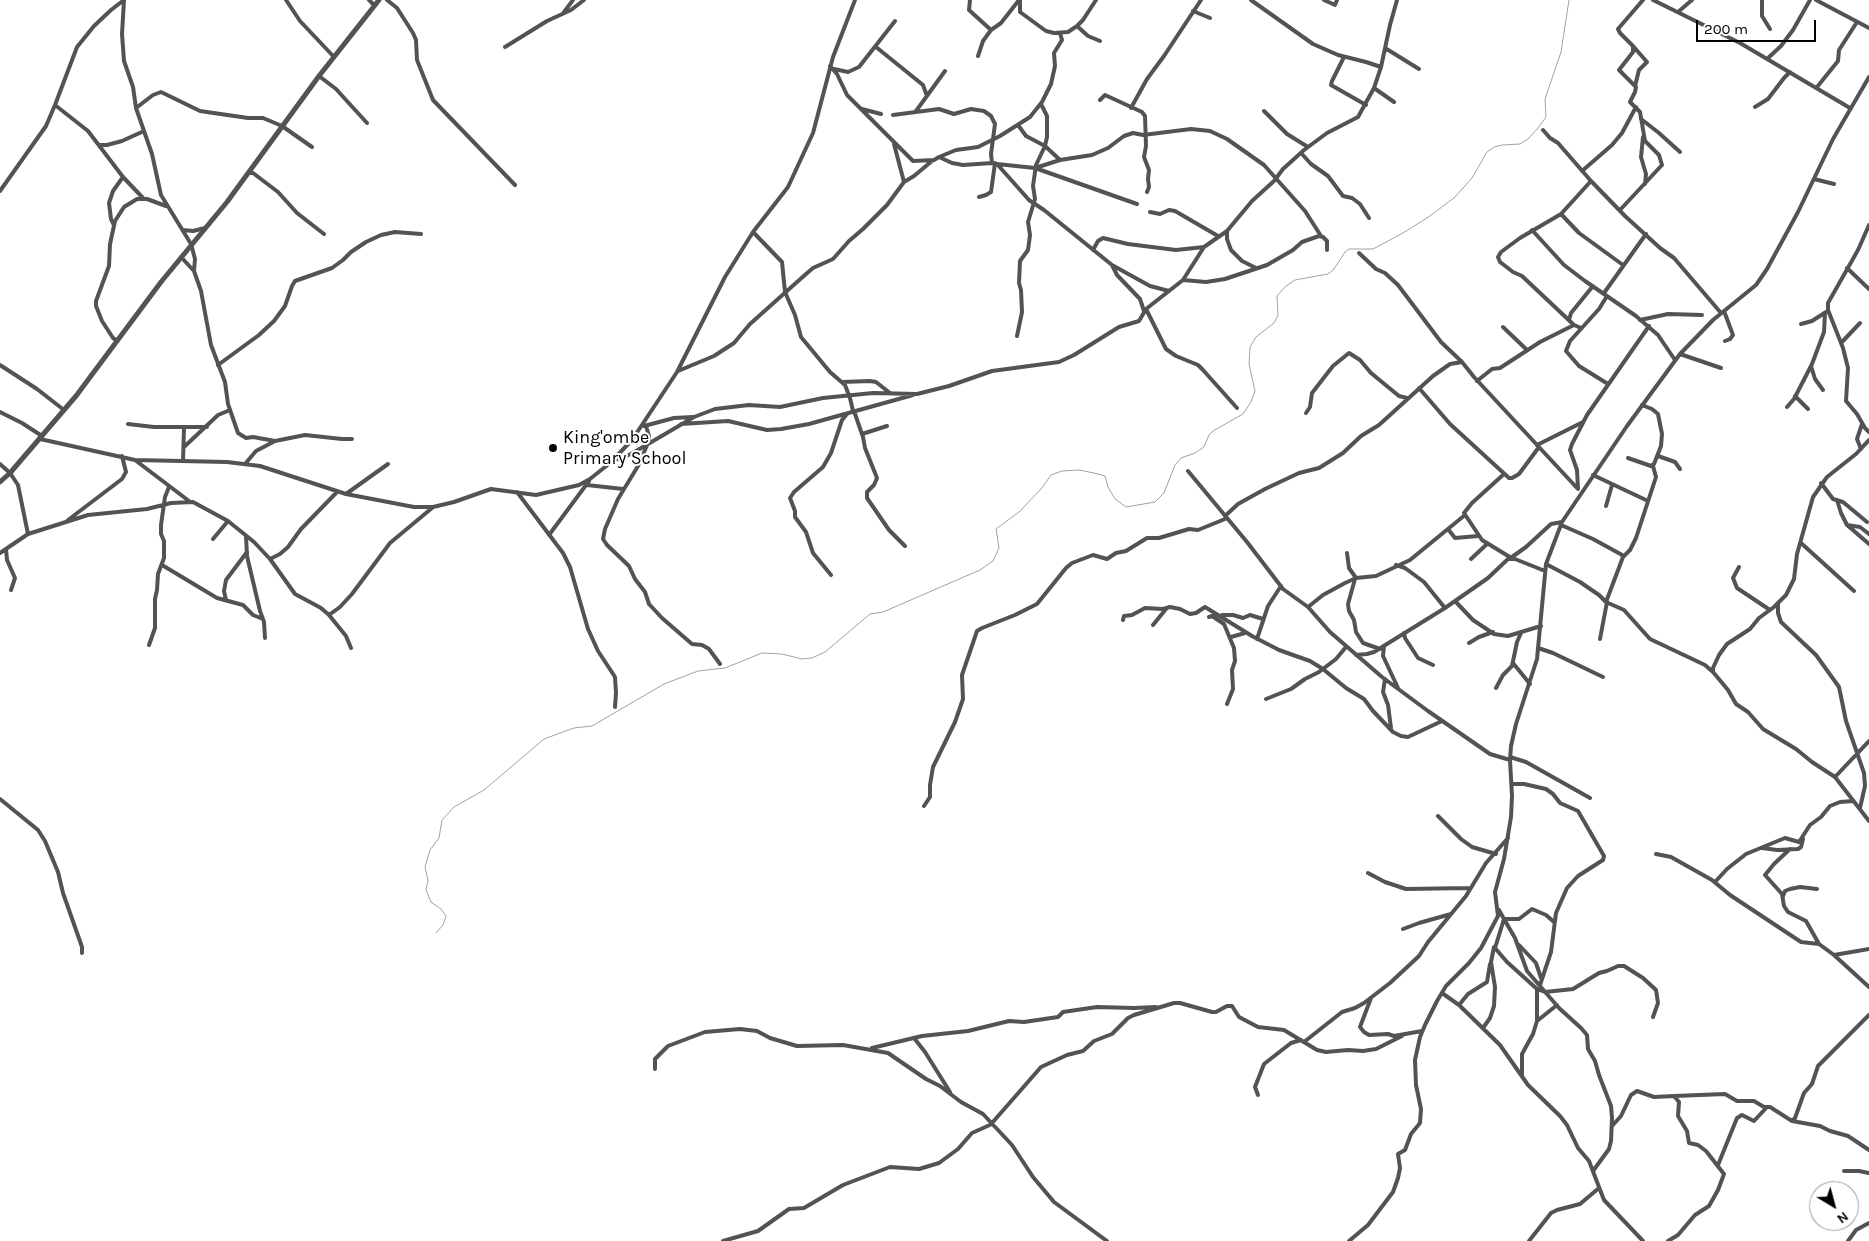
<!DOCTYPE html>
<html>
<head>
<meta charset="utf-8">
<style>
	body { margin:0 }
	#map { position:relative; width:1869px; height:1241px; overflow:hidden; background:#fff; font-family:Karla,sans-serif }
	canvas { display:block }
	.north { position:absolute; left:1809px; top:1181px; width:50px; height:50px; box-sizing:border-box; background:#fff; border:1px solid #999; border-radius:50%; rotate:143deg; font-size:14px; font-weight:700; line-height:20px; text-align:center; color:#000 }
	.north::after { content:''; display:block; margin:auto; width:18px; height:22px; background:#000; clip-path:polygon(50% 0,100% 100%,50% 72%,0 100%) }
	.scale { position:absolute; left:1696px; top:20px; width:120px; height:22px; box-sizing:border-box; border:2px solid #000; border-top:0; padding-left:6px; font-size:15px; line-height:18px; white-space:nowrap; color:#000; -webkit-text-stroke:4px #fff; paint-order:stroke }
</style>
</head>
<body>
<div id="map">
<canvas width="1869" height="1241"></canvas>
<div class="north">N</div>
<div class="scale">200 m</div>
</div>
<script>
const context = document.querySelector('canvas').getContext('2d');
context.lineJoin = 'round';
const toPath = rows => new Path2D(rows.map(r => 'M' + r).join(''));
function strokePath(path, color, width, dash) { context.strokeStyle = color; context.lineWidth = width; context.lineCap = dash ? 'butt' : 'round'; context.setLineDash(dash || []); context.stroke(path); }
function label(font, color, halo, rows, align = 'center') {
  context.font = font + ' Karla,sans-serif'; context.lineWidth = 4; context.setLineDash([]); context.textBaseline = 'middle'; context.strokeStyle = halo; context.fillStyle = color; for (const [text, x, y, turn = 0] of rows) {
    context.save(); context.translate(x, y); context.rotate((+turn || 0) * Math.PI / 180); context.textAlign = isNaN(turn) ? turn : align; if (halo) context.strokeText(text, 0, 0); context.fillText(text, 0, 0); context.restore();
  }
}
const stream = toPath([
	[436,933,443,925,446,916,441,909,431,902,426,890,428,880,425,867,430,850,439,838,442,820,454,807,484,790,544,739,574,728,592,726,664,684,698,671,725,668,762,653,782,654,802,659,812,658,825,652,870,614,883,612,980,570,993,561,999,548,996,529,1019,512,1042,488,1051,475,1062,471,1079,470,1094,473,1105,476,1108,487,1115,499,1126,507,1155,502,1164,493,1175,465,1181,458,1195,453,1204,447,1209,435,1213,431,1243,414,1251,402,1255,391,1249,364,1250,347,1256,337,1274,323,1278,315,1277,296,1286,286,1295,280,1328,274,1334,269,1345,252,1349,249,1373,249,1403,233,1430,216,1455,197,1472,178,1487,152,1494,147,1502,145,1520,144,1528,139,1538,128,1546,117,1545,99,1561,52,1569,0]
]);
const minor = toPath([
	[124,0,122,34,124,61,133,87,136,108,152,154,161,195,191,244,195,259,194,271],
	[286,0,300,21,334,57],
	[369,0,374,5],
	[387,0,397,8,413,33,416,40,417,60,433,100,515,185],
	[970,0,969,10,991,30,1001,23,1019,0],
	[1020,0,1020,12,1046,31,1054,33,1068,32,1077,26,1083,20,1096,0],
	[1251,0,1313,44,1338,55,1366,62,1381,67],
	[1324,0,1335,5,1337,0],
	[1653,0,1740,43,1850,108],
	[1762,0,1762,16,1770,29],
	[1816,0,1869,28],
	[1193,11,1210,18],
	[564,12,573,0],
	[1678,12,1692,0],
	[1077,26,1088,36,1100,41],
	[1633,46,1647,62,1639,70,1635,86],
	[505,47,547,21,571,10,584,0],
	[876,47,923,85,927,96],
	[1385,48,1419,69],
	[978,56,983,41,991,30],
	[1344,57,1332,81,1331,85,1366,105],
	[1767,59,1781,46,1793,30,1810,0],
	[830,66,837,74,847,95,913,161,934,160,939,157,952,163,963,165,992,163,997,164,1029,200,1044,210,1112,265,1150,286,1169,291],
	[834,69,848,72,859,67,895,21],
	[319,76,336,89,367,123],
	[1817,87,1838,61,1839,50,1857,22],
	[1374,88,1394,102],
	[1100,100,1105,95,1142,112,1145,116,1146,146,1144,157,1149,170,1148,179,1149,187,1147,192],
	[55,105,88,131,123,177,143,198],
	[1755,107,1768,99,1784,78,1790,72],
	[136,108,153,95,161,92,200,111,248,118,263,118,282,126],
	[1131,108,1147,79,1164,56,1201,0],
	[862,109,881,114],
	[916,111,945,71],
	[1264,111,1287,134,1308,147],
	[893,115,939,109,954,114,971,109,984,111,991,116,995,124,991,154,992,163],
	[1641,119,1659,133,1680,152],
	[1018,125,1026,136,1045,146,1060,160],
	[282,126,312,147],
	[1543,130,1550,138,1558,143,1591,181,1625,216,1660,248,1674,258,1721,313],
	[1643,137,1641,157,1646,174,1645,184],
	[894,144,904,182],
	[100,145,107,145,122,141,144,131],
	[1301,153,1311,164,1328,176,1343,196,1352,198,1360,204,1369,218],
	[939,157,956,150,978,147,1000,136,1030,117,1042,102,1051,84,1055,66,1054,53,1062,40,1060,33],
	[997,164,1035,168,1060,160,1092,155,1108,148,1124,136,1133,133,1143,135,1191,129,1210,131,1227,139,1264,165,1305,211,1321,236],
	[1035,168,1137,204],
	[1582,171,1612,145,1622,133,1636,107],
	[249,173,253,173,278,192,297,213,324,234],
	[1814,179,1834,184],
	[0,191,46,126,55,105,77,47,94,26,111,10,124,0],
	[979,197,986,195,991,192,995,163],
	[1620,210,1662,165,1659,155,1645,141,1640,112,1630,102,1635,92,1636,87,1619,70,1633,52,1633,46,1620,33,1618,29,1643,0],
	[1150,212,1160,214,1169,210,1175,211,1218,236],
	[1561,214,1579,233,1623,265],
	[114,225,111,219,109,203,113,191,123,177],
	[1869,225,1858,250,1828,303,1828,310,1843,348,1848,368,1846,401,1857,414,1865,428,1869,432],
	[183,230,193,231,205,228],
	[1532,230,1564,265,1585,281,1636,316,1658,335,1675,360],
	[1227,231,1227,239,1231,250,1242,261,1256,268],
	[753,232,782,262,785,292,795,315,801,337,830,372,845,385,850,398,853,411],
	[1093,250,1098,241,1103,238,1128,244,1176,250,1204,247],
	[1359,253,1376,269,1385,273,1398,285,1441,342,1462,362,1474,377,1577,488],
	[181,257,194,271,201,291,211,345,225,382,228,404,238,433,246,438,253,437,275,441],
	[1112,265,1117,275,1140,299,1144,311],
	[1847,268,1869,289],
	[1183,280,1206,282,1225,279,1267,265,1293,250,1302,242,1319,236,1323,237,1327,241,1327,250],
	[1604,293,1646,234],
	[1607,296,1599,309,1570,341,1566,351,1579,366,1608,384],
	[1146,309,1166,349,1176,356,1198,365,1203,370,1237,408],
	[1724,311,1733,335,1730,339,1725,341],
	[1569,320,1571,313,1593,286],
	[1640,320,1668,314,1702,315],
	[1801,324,1812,321,1826,312],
	[1503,327,1527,350],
	[1581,328,1574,325,1522,276,1513,272,1500,262,1498,257,1501,252,1520,238,1561,214,1591,181],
	[1017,336,1022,312,1021,290,1019,283,1020,261,1028,250,1030,235,1028,222,1035,199,1033,186,1036,165,1045,146,1047,137,1047,116,1041,104],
	[116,340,113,338,102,321,96,306,96,301,109,266,110,244,115,221,124,207,137,199,147,199,166,206],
	[1841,343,1860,323],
	[1680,354,1721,368],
	[0,365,37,389,64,410],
	[218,365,259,335,274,321,285,306,292,286,295,281,332,268,343,260,351,252,366,242,381,235,395,232,421,234],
	[1811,366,1815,379,1823,390],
	[678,371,714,356,734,343,750,324,806,274,813,268,833,259,849,241,863,229,887,205,904,182,914,176,932,161],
	[1477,381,1492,369,1500,368,1540,342,1574,325],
	[842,382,870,381,876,382,890,393],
	[1419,388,1450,424,1509,478,1512,478,1519,474,1539,447],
	[1795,396,1808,409],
	[1787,407,1794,399,1812,364,1824,332,1825,313],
	[854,411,863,437,865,448,877,478,874,485,867,492,867,498,889,530,905,546],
	[0,412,22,423,42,436],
	[1306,413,1310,407,1312,393,1333,366,1349,353,1360,360,1371,373,1399,396,1407,398],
	[128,424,154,427,207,427],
	[681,424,728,421,767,430,781,429,809,424,913,395],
	[644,426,674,418,693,417],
	[646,426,649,436,648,443,638,466,618,499,605,529,603,539,607,545,629,566,635,579,645,592,649,604,662,618,692,644,702,645,709,649,720,664],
	[862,434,887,426],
	[40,439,135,460,227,462,260,466,346,494,414,507,433,507,454,502,491,489,536,495,579,485,590,479,610,463,632,440,677,372,725,277,753,232,788,187,813,133,833,57,855,0],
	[1869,440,1856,454,1827,477,1813,497,1797,554,1794,579,1786,595,1774,607,1759,618,1750,629,1727,644,1719,655,1713,668,1713,672,1728,690,1736,704,1748,712,1763,729,1796,749,1812,762,1835,777,1869,821],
	[1537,445,1583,422],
	[184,447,218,415,230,410],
	[1861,449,1857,439,1862,424],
	[1658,456,1675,462,1680,469],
	[1628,458,1651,466,1654,464,1661,446,1662,434,1658,414,1652,409,1642,405],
	[135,460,189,501],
	[183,461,184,428],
	[613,461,631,454,694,417,715,409,749,405,780,407,823,398,873,393,917,394,949,386,992,371,1059,362,1074,355,1119,327,1139,321,1146,309,1183,280,1204,247,1227,231,1252,201,1274,181,1283,169,1304,150,1327,133,1358,117,1374,88,1381,67,1390,25,1397,0],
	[0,464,10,473,18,485,28,534],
	[245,464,256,451,275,441,305,435,342,439,352,439],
	[1188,471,1247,542,1283,589,1308,607,1330,632,1382,677,1428,711,1490,754,1510,760],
	[1504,474,1472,503,1464,513,1482,540,1513,559],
	[1593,475,1648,501],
	[1821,483,1833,499,1843,502,1867,522],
	[587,485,623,489],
	[1578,489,1577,470,1570,450,1572,444,1587,415,1649,326],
	[517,492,563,553,570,567,588,629,598,651,615,677,616,693,615,707],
	[346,494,388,464],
	[1837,500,1841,513,1847,525,1869,544],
	[1606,506,1612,485],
	[1225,516,1238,504,1265,489,1299,473,1319,468,1343,453,1361,436,1379,425,1433,376,1450,364,1462,362],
	[68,520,122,479,126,472,122,456],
	[1561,525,1593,539,1624,556],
	[1847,525,1860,527,1869,534],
	[1448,529,1455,538,1478,536],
	[549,535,589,481],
	[246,536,247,556,260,611,264,622,265,638],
	[213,539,228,521],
	[1801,543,1854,591],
	[6,549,7,560,15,578,11,590],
	[0,553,28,534,88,515,147,509,171,503,193,502,228,521,254,542,270,559,295,594,321,608,329,615,346,636,351,648],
	[1347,553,1349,568,1356,578],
	[1512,557,1526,547,1551,524,1562,522],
	[270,559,280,554,288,547,301,529,337,492],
	[1471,559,1487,544],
	[1546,564,1580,582,1599,595,1606,602,1624,610,1650,639,1705,665,1713,672],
	[162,565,217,598,243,605,253,615,263,619],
	[1396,565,1405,568,1424,582,1445,608],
	[1739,567,1733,578,1737,588,1770,610],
	[831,575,813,553,806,532,795,517,795,511,790,498,794,492,823,467,831,453,842,420,847,414],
	[1355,579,1348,604,1349,611,1354,620,1356,632,1363,643,1380,649],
	[226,600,224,591,226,580,247,552],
	[1455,601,1473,620,1494,634,1508,636,1541,626],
	[1606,602,1623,557,1630,550,1636,538,1656,477,1653,466],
	[1778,603,1778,613,1781,622,1816,655,1839,687,1846,721,1864,773,1865,786,1860,808],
	[1308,607,1323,595,1345,583,1356,578,1376,576,1410,560,1465,515],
	[329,615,340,607,352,594,390,543,432,508],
	[1222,615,1233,615,1243,618,1250,615,1263,619],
	[1209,617,1212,616,1224,624,1234,648,1235,661,1232,670,1233,689,1227,704],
	[1123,620,1124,616,1132,615,1145,608,1163,609,1170,607,1180,609,1190,614,1196,613,1205,607,1252,636,1279,650,1310,661,1323,669],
	[1153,625,1166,609],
	[1404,633,1405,638,1418,658,1433,665],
	[1231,637,1245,633],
	[1257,639,1268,606,1281,586],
	[1600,639,1607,602],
	[1469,643,1479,637,1493,632],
	[149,645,155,628,155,599,157,590,158,574,164,558,164,541,161,534,161,525,165,497,169,487],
	[1384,646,1383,656,1398,688],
	[1538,648,1553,653,1603,677],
	[1356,655,1367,654,1374,652,1445,608,1488,578,1508,559,1515,559,1545,571],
	[1513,663,1530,684],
	[1323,669,1346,688,1364,699,1373,711,1393,732,1401,736,1408,737,1442,721],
	[1385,679,1383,692,1388,705,1391,728],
	[1496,688,1503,675,1512,666,1517,642,1521,633],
	[1266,699,1291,689,1305,679,1319,672,1336,659,1346,647],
	[1510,757,1526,762,1590,798],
	[1835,777,1869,741],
	[1512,784,1524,784,1546,789,1553,794,1560,803,1578,811,1604,856,1603,860,1578,876,1567,888,1556,913,1551,952,1540,985],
	[0,799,38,830,45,841,58,872,63,893,82,947,82,953],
	[924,806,930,797,930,785,933,767,955,722,963,699,962,675,977,631,982,628,1015,615,1037,604,1066,568,1072,563,1093,555,1107,559,1116,553,1126,551,1147,538,1159,538,1189,529,1198,530,1225,519],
	[1438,816,1461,839,1472,847,1496,854],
	[1762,848,1777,850,1798,849,1801,847,1803,839],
	[1790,849,1774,864,1765,875,1782,894,1784,906,1788,912,1806,921,1819,944],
	[1656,854,1671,857,1712,880,1730,895,1801,942,1819,944,1834,955,1869,949],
	[1368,873,1385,882,1406,889,1470,888],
	[1715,882,1727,869,1746,854,1785,838,1799,842,1810,825,1821,817,1830,806,1840,802,1853,801],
	[1783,896,1785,891,1790,889,1800,887,1817,889],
	[1499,910,1504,919,1495,948,1507,962,1537,989,1545,992,1573,989,1599,973,1607,971,1618,966,1624,966,1643,978,1656,990,1658,1003,1653,1017],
	[1504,919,1515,938,1527,971,1559,1008,1581,1028,1587,1035,1588,1049,1595,1061,1599,1075,1611,1106,1612,1118,1611,1141,1609,1149,1593,1171],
	[1504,919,1519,919,1532,909,1546,915,1554,922],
	[1403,929,1419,923,1451,914],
	[1519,945,1536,963,1541,978],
	[1834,955,1869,987],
	[1537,989,1537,1021],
	[1442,993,1459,1005,1500,1045,1528,1085,1560,1116,1567,1125,1578,1148,1589,1161,1604,1200,1643,1241],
	[1371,998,1360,1027,1364,1032,1369,1035,1388,1034,1394,1036,1422,1031],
	[1459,1005,1468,994,1487,982,1490,964],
	[1483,1028,1490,1018,1494,1006,1495,987,1491,962,1494,947],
	[914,1038,925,1052,950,1092],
	[1304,1042,1342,1012,1355,1008,1364,1003,1390,983,1419,956,1428,942,1466,896,1486,863,1508,838],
	[872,1048,922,1036,968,1031,1009,1021,1024,1022,1058,1017,1063,1012,1097,1007,1134,1008,1156,1007],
	[655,1069,655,1059,668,1046,705,1032,740,1029,757,1031,770,1038,797,1046,843,1045,888,1053,926,1079,940,1086,961,1102,983,1114,1012,1145,1033,1177,1054,1202,1107,1241],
	[1522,1076,1522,1054,1533,1034,1537,1021,1557,1005],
	[1258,1095,1255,1087,1264,1064,1291,1043,1301,1040],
	[1674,1096,1725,1094,1737,1101,1754,1101,1764,1107,1770,1107,1792,1121,1795,1118,1804,1093,1812,1084,1818,1066,1869,1015],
	[1792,1121,1820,1126,1830,1131,1848,1136,1869,1150],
	[992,1123,1041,1067,1067,1055,1083,1051,1094,1041,1112,1034,1128,1018,1134,1015,1174,1003,1180,1003,1212,1012,1216,1012,1227,1006,1232,1006,1239,1017,1258,1027,1284,1030,1317,1050,1326,1052,1348,1050,1363,1051,1376,1049,1402,1036],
	[1612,1126,1621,1116,1631,1095,1637,1091,1654,1097,1674,1096,1679,1102,1678,1116,1687,1131,1689,1143,1698,1145,1706,1151,1724,1174,1718,1190,1709,1206,1695,1215,1678,1235,1668,1241],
	[1718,1165,1737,1118,1742,1115,1754,1121,1767,1107],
	[1844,1171,1859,1171,1869,1173],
	[723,1241,758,1231,789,1209,804,1208,843,1185,890,1167,919,1169,939,1163,958,1149,972,1133,992,1124],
	[1349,1241,1368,1225,1393,1192,1398,1178,1400,1168,1398,1154,1405,1150,1411,1134,1420,1123,1421,1109,1416,1085,1415,1060,1420,1037,1425,1025,1437,1001,1446,986,1469,963,1481,948,1498,916,1495,892,1504,859,1511,817,1512,796,1510,760,1511,746,1516,724,1537,659,1546,564,1562,522,1627,426,1680,354,1713,320,1756,285,1767,269,1798,212,1833,139,1869,77],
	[1529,1241,1551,1213,1557,1210,1580,1204,1599,1188],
	[1848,1241,1856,1230,1869,1223]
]);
const tertiary = toPath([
	[0,482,10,473,76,396,161,282,227,202,319,76,379,0]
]);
const markers = [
	[553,448,5,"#000"]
];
const poiNames = [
	["King'ombe",563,438],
	["Primary School",563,459]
];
strokePath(stream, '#a1a1a1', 1);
strokePath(minor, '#535353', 4);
strokePath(tertiary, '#535353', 5);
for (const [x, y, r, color] of markers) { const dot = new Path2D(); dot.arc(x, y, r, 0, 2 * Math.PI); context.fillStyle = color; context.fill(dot); strokePath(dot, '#fff', 2); }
label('18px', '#000', '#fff', poiNames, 'left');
</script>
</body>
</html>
